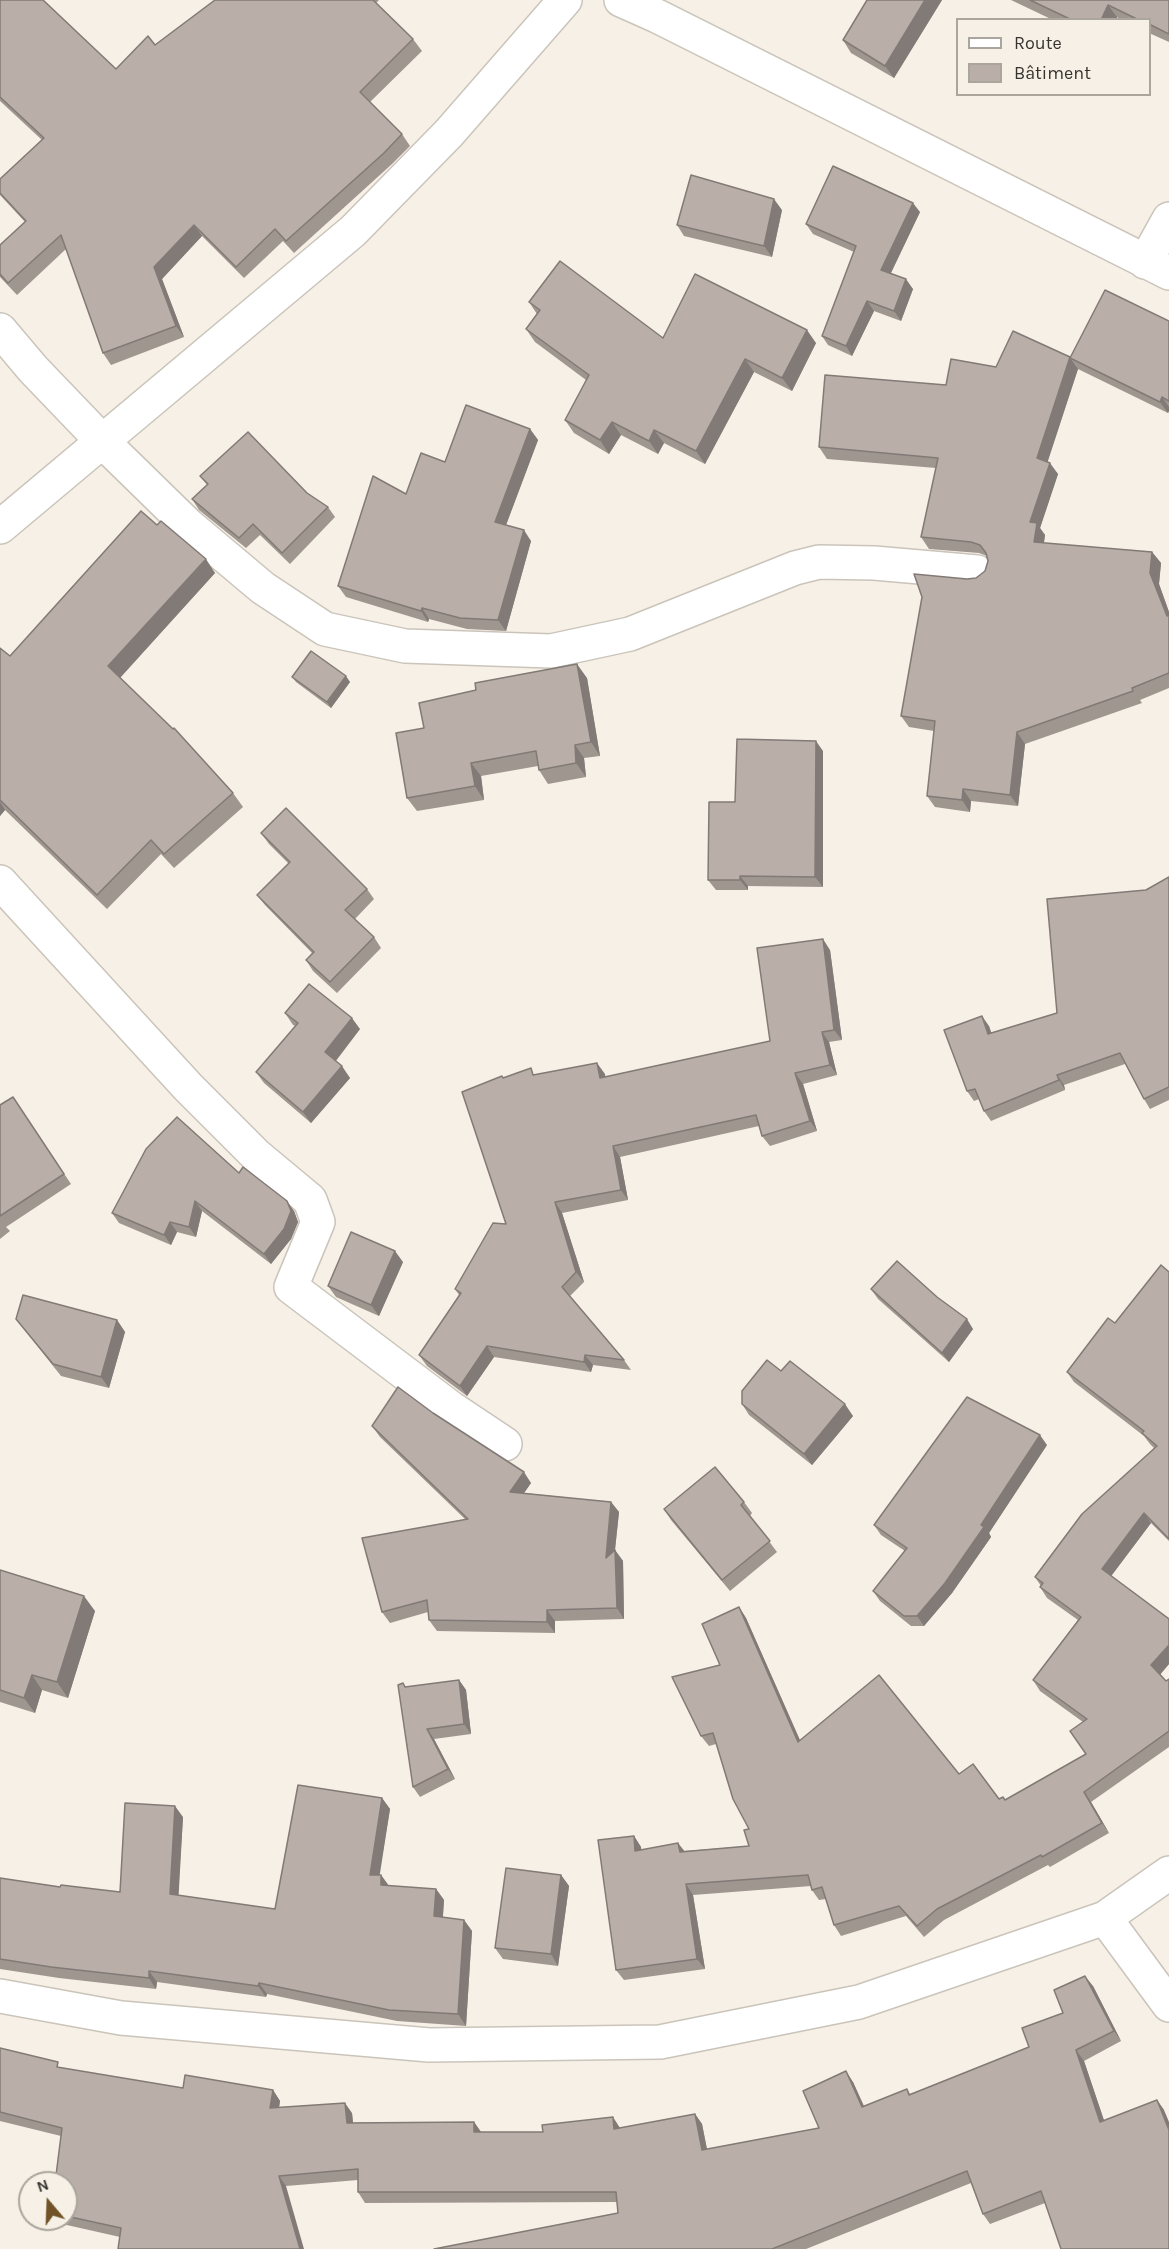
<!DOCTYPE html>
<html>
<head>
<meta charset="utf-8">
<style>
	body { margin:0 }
	#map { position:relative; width:1169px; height:2249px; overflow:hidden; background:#f6f0e6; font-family:Karla,sans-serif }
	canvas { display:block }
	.legend { position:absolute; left:956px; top:18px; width:195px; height:78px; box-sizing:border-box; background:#f6f0e6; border:2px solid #aaa59d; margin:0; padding:8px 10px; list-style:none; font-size:18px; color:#373430 }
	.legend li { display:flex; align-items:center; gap:12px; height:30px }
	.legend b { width:30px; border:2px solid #aaa59d }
	.north { position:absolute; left:18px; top:2171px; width:60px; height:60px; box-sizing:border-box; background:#f6f0e6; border:2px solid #aaa59d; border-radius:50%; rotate:341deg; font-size:16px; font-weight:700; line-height:24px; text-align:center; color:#373430 }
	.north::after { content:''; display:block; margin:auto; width:21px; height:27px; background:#715327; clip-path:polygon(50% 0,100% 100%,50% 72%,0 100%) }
</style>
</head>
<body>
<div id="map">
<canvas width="1169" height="2249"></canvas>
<ul class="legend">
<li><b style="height:8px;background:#fff"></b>Route</li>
<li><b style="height:16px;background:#b9afa8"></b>Bâtiment</li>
</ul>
<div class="north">N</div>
</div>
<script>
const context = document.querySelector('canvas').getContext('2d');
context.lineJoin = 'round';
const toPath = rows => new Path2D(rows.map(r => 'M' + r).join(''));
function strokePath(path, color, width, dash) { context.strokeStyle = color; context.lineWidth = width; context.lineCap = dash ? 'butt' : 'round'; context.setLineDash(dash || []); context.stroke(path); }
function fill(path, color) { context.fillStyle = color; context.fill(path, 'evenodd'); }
const street = toPath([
	[621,0,657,16,1169,273],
	[1145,262,1169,219],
	[0,330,33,369,103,442,188,525,263,588,325,629,405,646,551,651,630,634,795,568,819,562,874,563,977,572],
	[0,527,353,231,449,133,565,0],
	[0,882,188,1087,256,1155,310,1200,318,1222,291,1287,451,1408,505,1444],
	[1105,1918,1169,2005],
	[0,1996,121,2018,429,2045,660,2042,859,2002,1105,1918,1169,1873]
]);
const wall = toPath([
	[0,0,116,69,155,45,215,0,379,0,376,3,413,39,422,51,370,102,402,134,410,146,392,164,294,253,283,241,244,278,202,236,162,279,184,337,111,365,103,353,66,249,17,295,0,277,0,245,25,222,0,195,0,179,42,140,0,101],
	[867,0,942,0,894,78,851,53,843,40],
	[1011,0,1169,0,1169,42,1149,33,1149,20,1121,20,1117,17,1116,20,1053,20],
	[782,210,772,257,684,236,677,225],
	[920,212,891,273,913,289,901,321,874,311,852,356,828,345,822,336,854,252,813,234,806,224],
	[529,302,663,338,816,343,792,391,754,372,705,464,664,443,658,454,621,435,609,454,574,433,565,420,586,380,535,342,526,329,537,314],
	[1169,321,1169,411,1168,413,1078,369,1070,358],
	[1070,357,1078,369,1047,462,1058,474,1040,528,1045,535,1044,543,1152,552,1161,563,1159,584,1169,612,1169,688,1140,700,1142,703,1025,744,1018,806,971,801,970,812,935,807,927,796,934,731,909,727,901,716,967,579,976,578,985,571,988,561,987,556,979,553,929,549,921,537,936,468,827,459,819,447,946,385,996,367],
	[530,429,538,440,506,525,531,541,506,631,467,629,429,619,428,622,346,597,338,586,406,494,445,462],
	[200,476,307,493,328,507,335,517,290,564,260,535,246,548,199,510,192,499,207,485],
	[157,525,215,573,120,678,233,793,243,807,174,868,161,854,107,909,5,810,0,816,0,648,10,656],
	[292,677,350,682,331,708,296,682],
	[587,678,600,756,584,758,586,777,548,784,539,770,538,766,481,776,484,800,417,811,407,798],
	[823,751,823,887,748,886,748,890,716,890,708,880,735,802],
	[261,833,367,889,374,899,355,919,374,937,381,948,337,993,313,971,306,960,312,953,265,905,257,895,289,864,269,844],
	[1169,877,1169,1100,1150,1109,1144,1099,1125,1064,1064,1085,1065,1090,991,1121,984,1111,979,1099,974,1101,967,1091,989,1026,991,1033,1057,1013,1146,890],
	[830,950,842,1040,829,1042,837,1075,803,1084,817,1131,770,1146,762,1136,759,1126,620,1157,628,1200,562,1213,584,1282,570,1296,624,1360,631,1370,593,1365,591,1372,494,1357,467,1396,427,1366,419,1355,459,1295,455,1289,506,1224,503,1078,535,1074,605,1074,605,1077,770,1041],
	[285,1013,360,1029,336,1061,350,1078,311,1123,264,1083,256,1072,296,1026,293,1025],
	[13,1097,71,1184,6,1227,10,1231,0,1239,0,1105],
	[239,1173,294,1211,298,1222,291,1239,271,1264,202,1211,196,1237,177,1232,171,1245,119,1223,112,1213],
	[403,1262,379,1316,336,1297,328,1286],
	[1169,1272,1169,1541,1151,1523,1111,1576,1169,1619,1169,1664,1160,1674,1166,1681,1169,1679,1169,1747,1091,1802,1109,1833,1050,1867,1048,1865,944,1920,924,1937,906,1916,841,1936,834,1925,826,1899,819,1900,812,1890,811,1886,693,1895,705,1969,624,1980,616,1970,634,1836,641,1847,641,1850,684,1851,749,1846,749,1829,716,1744,709,1746,701,1736,720,1665,739,1607,746,1618,800,1740,959,1774,999,1799,1006,1800,1086,1754,1083,1722,1040,1691,1033,1680,1078,1620,1047,1598,1040,1587,1041,1586,1035,1577,1154,1448,1150,1444,1144,1436,1074,1382,1067,1372,1115,1323],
	[871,1289,973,1329,949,1362,878,1299],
	[16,1319,117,1320,125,1332,109,1388,61,1376],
	[781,1371,853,1416,812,1465,749,1415,742,1404],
	[433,1413,531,1483,524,1493,611,1502,619,1512,615,1550,623,1561,624,1619,555,1621,555,1633,437,1631,429,1620,428,1612,390,1623,382,1612,465,1519,380,1437,372,1426],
	[1047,1445,989,1533,991,1537,952,1593,924,1626,911,1626,880,1601,873,1591,905,1551,881,1535,874,1525],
	[744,1502,752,1513,750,1516,777,1552,730,1591,671,1520,664,1509],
	[0,1570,95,1611,68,1698,42,1690,35,1713,0,1702],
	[459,1680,466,1690,471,1734,434,1739,455,1779,420,1797,413,1787,403,1683,406,1687],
	[382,1798,390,1809,379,1875,381,1875,389,1886,436,1889,444,1900,443,1917,464,1920,472,1931,466,2026,397,2021,267,1994,266,1997,157,1982,156,1989,59,1978,0,1969,0,1878,60,1887,120,1892,183,1817,178,1895,275,1909],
	[561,1875,569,1886,558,1966,503,1959,495,1948],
	[1093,1986,1121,2041,1084,2061,1104,2121,1157,2100,1164,2110,1045,2203,990,2224,983,2214,971,2183,806,2249,434,2249,618,2213,617,2202,365,2203,358,2192,358,2180,286,2186,120,2237,58,2223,56,2219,66,2219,66,2183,61,2136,0,2121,0,2048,62,2068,183,2088,273,2090,280,2101,279,2108,352,2113,353,2123,474,2122,481,2132,543,2132,620,2128,695,2114,702,2124,707,2149,819,2128,853,2082,864,2106,907,2089,910,2094,1029,2047]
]);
const shadedWall = toPath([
	[925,0,942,0,894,78,885,66],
	[1108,5,1117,17,1116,20,1101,20],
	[774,199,782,210,772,257,764,246],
	[913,203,920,212,888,279,881,270],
	[194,225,202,236,162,279,184,337,176,326,154,267],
	[906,279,913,289,901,321,894,311],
	[867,301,874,311,852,356,846,346],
	[807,330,816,343,792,391,782,378],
	[1070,357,1078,369,1045,470,1037,458],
	[745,359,754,372,705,464,696,451],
	[1162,397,1169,407,1169,411,1168,413,1160,402],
	[612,422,621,435,609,454,600,440],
	[530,429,538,440,503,533,495,522],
	[654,430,664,443,658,454,649,441],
	[1050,463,1058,474,1040,528,1045,535,1042,554,1034,542,1030,522],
	[524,530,531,541,506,631,498,620],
	[1152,552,1161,563,1159,584,1169,612,1169,619,1167,616,1150,573],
	[206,559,215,573,118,680,108,666],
	[422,608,429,619,428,622,421,611],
	[577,664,587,678,600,756,591,742],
	[346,676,350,682,331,708,327,702],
	[1017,732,1025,744,1018,806,1010,795],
	[816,741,823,751,823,887,815,877],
	[575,745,584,758,586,777,576,763],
	[471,763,481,776,484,800,475,786],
	[963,789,971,801,970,812,962,800],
	[0,802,5,810,0,816],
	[740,876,748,886,748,890,740,880],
	[823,939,830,950,842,1040,834,1030],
	[982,1016,989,1026,995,1043,988,1034],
	[352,1018,360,1029,333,1064,325,1052],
	[822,1032,829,1042,837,1075,830,1065],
	[597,1063,605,1074,607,1089,600,1078],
	[342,1066,350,1078,311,1123,303,1112],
	[795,1073,803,1084,817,1131,810,1121],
	[1057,1075,1064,1085,1065,1090,1059,1080],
	[613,1146,620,1157,628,1200,621,1190],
	[195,1201,202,1211,196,1237,189,1227],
	[287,1201,294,1211,298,1222,291,1239,271,1264,264,1254],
	[555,1202,562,1213,584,1282,576,1272],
	[170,1222,177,1232,171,1245,164,1235],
	[395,1251,403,1262,379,1316,371,1305],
	[967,1319,973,1329,949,1362,942,1353],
	[117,1320,125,1332,109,1388,101,1377],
	[487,1346,494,1357,467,1396,460,1386],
	[585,1355,593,1365,591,1372,584,1362],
	[845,1404,853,1416,812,1465,804,1454],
	[1040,1435,1047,1445,989,1533,991,1537,952,1593,924,1626,917,1616,981,1525],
	[524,1472,531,1483,517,1503,510,1492],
	[611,1502,619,1512,613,1568,606,1558],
	[1144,1513,1151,1523,1109,1579,1102,1569],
	[615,1550,623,1561,624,1619,617,1608],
	[84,1596,95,1611,68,1698,57,1682],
	[739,1607,746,1618,805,1752,798,1742],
	[547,1610,555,1621,555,1633,547,1622],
	[1169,1645,1169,1664,1159,1676,1151,1665],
	[32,1675,42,1690,35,1713,24,1698],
	[459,1680,466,1690,471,1734,464,1724],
	[427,1729,434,1739,455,1779,448,1769],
	[1084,1792,1091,1802,1109,1833,1102,1823],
	[382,1798,390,1809,378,1886,370,1875],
	[175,1806,183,1817,178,1906,170,1894],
	[634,1836,641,1847,643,1861,635,1851],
	[678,1843,686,1853,680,1852],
	[381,1875,389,1886,381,1885],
	[561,1875,569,1886,558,1966,551,1954],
	[686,1884,693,1895,705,1969,697,1959],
	[436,1889,444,1900,442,1927,434,1916],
	[464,1920,472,1931,466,2026,458,2014],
	[149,1971,157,1982,156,1989,149,1978],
	[1085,1976,1093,1986,1121,2041,1114,2031],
	[259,1983,267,1994,266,1997,258,1986],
	[1076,2050,1084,2061,1108,2132,1100,2122],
	[846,2071,853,2082,869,2118,862,2107],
	[273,2090,280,2101,277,2119,270,2108],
	[1157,2100,1164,2110,1169,2122,1169,2130],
	[345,2103,352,2113,354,2133,347,2123],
	[695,2114,702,2124,709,2160,702,2150],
	[613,2117,620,2128,621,2140,614,2129],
	[474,2122,481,2132,474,2132],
	[279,2176,286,2186,304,2249,300,2249]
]);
const building = toPath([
	[0,0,43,0,116,69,148,36,155,45,215,0,373,0,413,39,360,92,402,134,384,153,286,241,275,229,236,267,194,225,154,267,176,326,103,353,61,235,8,283,0,274,0,245,26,221,0,193,0,179,44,138,0,97,0,0],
	[867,0,925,0,885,66,843,40,867,0],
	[1030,0,1169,0,1169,34,1149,24,1149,20,1139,20,1108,5,1101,20,1072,20,1030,0],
	[833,166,913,203,881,270,906,279,894,311,867,301,846,346,822,336,856,246,806,224,833,166],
	[691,175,774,199,764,246,677,225,691,175],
	[560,261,663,338,695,274,807,330,782,378,745,359,696,451,654,430,649,441,612,422,600,440,565,420,589,375,526,329,540,310,529,302,560,261],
	[1105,290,1169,321,1169,401,1162,397,1160,402,1070,358,1105,290],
	[1013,331,1070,357,1037,458,1050,463,1030,522,1037,523,1034,542,1152,552,1150,573,1167,616,1169,615,1169,673,1132,688,1133,691,1017,732,1010,795,963,789,962,800,927,796,935,721,901,716,922,597,914,574,967,579,976,578,985,571,988,561,986,553,980,545,971,542,921,537,938,458,819,447,825,375,946,385,951,359,996,367,1013,331],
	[466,405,530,429,495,522,524,530,498,620,460,618,422,608,421,611,338,586,373,476,406,494,421,453,445,462,466,405],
	[248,432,307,493,328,507,282,553,253,524,239,538,192,499,208,484,200,476,248,432],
	[141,511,157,525,161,521,206,559,108,666,173,729,174,728,233,793,164,854,151,840,97,895,0,800,0,648,10,656,141,511],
	[311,651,346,676,327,702,292,677,311,651],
	[577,664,591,742,575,745,576,763,539,770,536,751,471,763,475,786,407,798,396,733,424,728,419,703,476,690,475,683,577,664],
	[737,739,816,741,815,877,740,876,740,880,708,880,709,802,735,802,737,739],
	[286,808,367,889,345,910,374,937,330,982,306,960,314,952,257,895,290,862,261,833,286,808],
	[1169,877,1169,1087,1144,1099,1120,1053,1057,1075,1059,1080,984,1111,975,1089,967,1091,944,1030,982,1016,988,1034,1057,1013,1047,899,1146,890,1169,877],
	[823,939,834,1030,822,1032,830,1065,795,1073,810,1121,762,1136,756,1115,613,1146,621,1190,555,1202,576,1272,562,1287,624,1360,585,1355,584,1362,487,1346,460,1386,419,1355,461,1293,455,1289,493,1223,506,1224,462,1092,502,1076,503,1078,531,1068,533,1075,597,1063,600,1078,770,1041,757,948,823,939],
	[309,984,352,1018,325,1052,342,1066,303,1112,256,1072,298,1023,285,1013,309,984],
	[13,1097,64,1174,0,1216,0,1105,13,1097],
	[177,1117,239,1173,243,1167,287,1201,291,1211,284,1229,264,1254,195,1201,189,1227,170,1222,164,1235,112,1213,146,1149,177,1117],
	[351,1232,395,1251,371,1305,328,1286,351,1232],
	[897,1261,937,1297,967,1319,942,1353,871,1289,897,1261],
	[1161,1265,1169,1272,1169,1539,1144,1513,1102,1569,1169,1619,1169,1645,1151,1665,1166,1681,1169,1679,1169,1731,1084,1792,1102,1823,1042,1857,1041,1855,937,1909,917,1926,899,1906,834,1925,822,1887,812,1890,808,1875,686,1884,697,1959,616,1970,598,1840,634,1836,635,1851,678,1843,680,1852,749,1846,744,1830,749,1829,733,1799,713,1733,701,1736,672,1677,720,1665,702,1624,739,1607,798,1742,879,1675,959,1774,973,1764,999,1799,1003,1797,1005,1800,1086,1754,1070,1731,1087,1719,1033,1680,1081,1617,1040,1587,1043,1583,1035,1577,1082,1514,1157,1446,1142,1433,1144,1431,1067,1372,1108,1318,1115,1323,1161,1265],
	[23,1295,117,1320,101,1377,53,1364,16,1319,23,1295],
	[767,1360,781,1371,790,1361,845,1404,804,1454,742,1404,742,1391,767,1360],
	[398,1387,433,1413,524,1472,510,1492,611,1502,606,1558,615,1550,617,1608,547,1610,547,1622,429,1620,427,1600,382,1612,362,1538,468,1519,372,1426,398,1387],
	[967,1397,1040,1435,981,1525,984,1527,945,1583,917,1616,904,1616,873,1591,907,1548,874,1525,967,1397],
	[715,1467,744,1502,741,1505,770,1541,722,1580,664,1509,715,1467],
	[0,1570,84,1596,57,1682,32,1675,24,1698,0,1690,0,1570],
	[459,1680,464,1724,427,1729,448,1769,413,1787,398,1685,403,1683,405,1687,459,1680],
	[298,1785,382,1798,370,1875,381,1875,381,1885,436,1889,434,1916,464,1920,458,2014,389,2010,259,1983,258,1986,149,1971,149,1978,51,1967,0,1959,0,1878,60,1887,61,1885,120,1892,125,1803,175,1806,170,1894,275,1909,298,1785],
	[506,1868,561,1875,551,1954,495,1948,506,1868],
	[1085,1976,1114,2031,1076,2050,1100,2122,1157,2100,1169,2130,1169,2249,1061,2249,1041,2191,983,2214,967,2171,772,2249,434,2249,618,2213,616,2192,358,2192,358,2169,279,2176,300,2249,118,2249,121,2228,66,2216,66,2183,55,2183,62,2128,0,2112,0,2048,58,2062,57,2067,183,2088,185,2075,273,2090,270,2108,345,2103,347,2123,474,2122,474,2132,543,2132,542,2125,613,2117,614,2129,695,2114,702,2150,819,2128,803,2091,846,2071,862,2107,907,2089,909,2095,1029,2047,1022,2028,1063,2013,1054,1990,1085,1976]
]);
strokePath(street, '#cac4ba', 36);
strokePath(street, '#fff', 33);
fill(wall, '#9f9690');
fill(shadedWall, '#827a76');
fill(building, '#b9afa8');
strokePath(building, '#827a76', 1.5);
</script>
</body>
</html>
